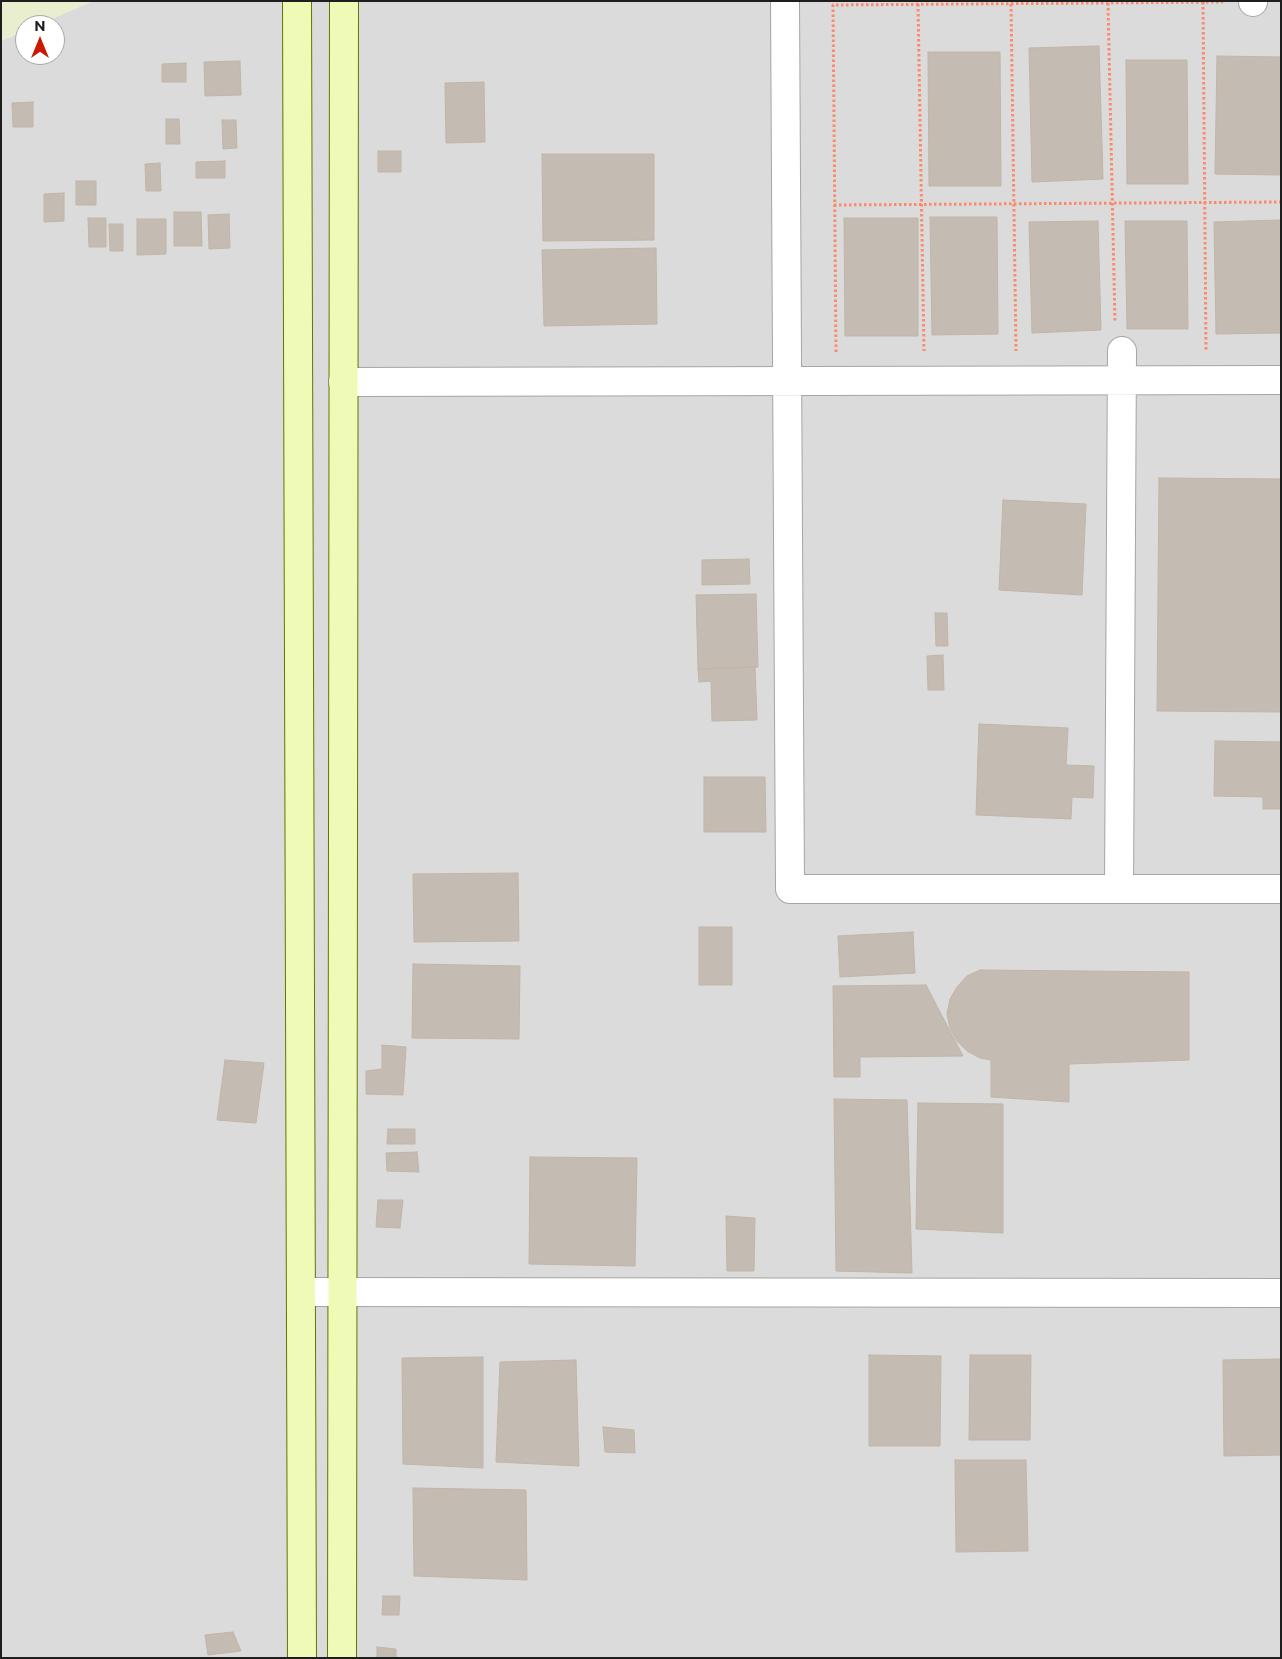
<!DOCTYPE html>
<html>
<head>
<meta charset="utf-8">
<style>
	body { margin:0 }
	#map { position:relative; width:1282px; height:1659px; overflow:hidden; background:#efede4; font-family:Montserrat,sans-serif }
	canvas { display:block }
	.frame { position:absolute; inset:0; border:2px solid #1e1e1e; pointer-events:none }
	.north { position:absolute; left:15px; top:15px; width:50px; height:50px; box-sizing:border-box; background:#fff; border:1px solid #a5a5a5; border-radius:50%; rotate:0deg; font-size:14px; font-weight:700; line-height:20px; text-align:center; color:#1e1e1e }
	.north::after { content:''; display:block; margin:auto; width:18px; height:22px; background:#cd1700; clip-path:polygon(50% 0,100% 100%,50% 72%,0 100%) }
</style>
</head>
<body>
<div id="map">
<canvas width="1282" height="1659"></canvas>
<div class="frame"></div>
<div class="north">N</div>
</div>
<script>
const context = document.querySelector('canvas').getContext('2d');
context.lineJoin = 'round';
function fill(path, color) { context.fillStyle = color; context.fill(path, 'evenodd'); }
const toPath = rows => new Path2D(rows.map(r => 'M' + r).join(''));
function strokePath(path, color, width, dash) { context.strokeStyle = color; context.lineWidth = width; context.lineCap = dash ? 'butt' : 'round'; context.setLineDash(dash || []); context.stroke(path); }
const residential = toPath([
	[93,1,1281,1,1281,1658,1,1658,1,41,25,31,25,55,55,55,55,25,38,25]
]);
const farmland = toPath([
	[1,1,93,1,38,25,25,25,25,31,1,41]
]);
const building = toPath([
	[1099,46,1103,179,1032,182,1029,48,1099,46],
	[928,52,1000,52,1001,186,929,186,928,52],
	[1217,56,1281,57,1281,175,1215,174,1217,56],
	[1126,60,1187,60,1188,184,1127,184,1126,60],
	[240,61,241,95,205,96,204,62,240,61],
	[186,63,186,82,162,82,162,64,186,63],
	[484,82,485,142,446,143,445,83,484,82],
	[33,102,33,127,13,127,12,103,33,102],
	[166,119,179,119,180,144,166,144,166,119],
	[222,120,236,120,237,148,223,149,222,120],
	[378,151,401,151,401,172,378,172,378,151],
	[542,154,654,154,654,240,543,241,542,154],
	[225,161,225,178,196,178,196,162,225,161],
	[160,163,161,191,146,191,145,164,160,163],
	[76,181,96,181,96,205,76,205,76,181],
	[64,193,64,221,44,222,44,194,64,193],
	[174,212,201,212,202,246,174,246,174,212],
	[229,214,230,248,209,249,208,215,229,214],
	[930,217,997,217,998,334,932,335,930,217],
	[88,218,106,218,106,247,89,247,88,218],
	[844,218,918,218,918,336,845,336,844,218],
	[137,219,166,219,166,254,137,255,137,219],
	[1281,220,1281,333,1216,334,1214,222,1281,220],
	[1098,221,1101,330,1032,333,1029,222,1098,221],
	[1125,221,1187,221,1188,329,1127,329,1125,221],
	[109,224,123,224,123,251,110,251,109,224],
	[656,248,657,324,544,326,542,250,656,248],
	[1159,478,1281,479,1281,712,1157,711,1159,478],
	[1003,500,1086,504,1082,595,999,590,1003,500],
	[749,559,750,584,702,585,702,560,749,559],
	[756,594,758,667,698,669,696,595,756,594],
	[935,613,947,613,948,646,936,646,935,613],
	[943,655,944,690,928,690,927,656,943,655],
	[755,667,757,720,712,721,711,681,699,682,698,669,755,667],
	[979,724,1068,728,1066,765,1094,766,1093,798,1072,797,1071,819,976,815,979,724],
	[1215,741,1281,742,1281,809,1263,809,1263,797,1214,796,1215,741],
	[704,777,765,777,766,832,704,832,704,777],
	[518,873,519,941,414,942,413,874,518,873],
	[699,927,732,927,732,985,699,985,699,927],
	[913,932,915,973,840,977,838,936,913,932],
	[413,964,520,966,519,1039,412,1038,413,964],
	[980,970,1189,972,1189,1060,1069,1064,1069,1102,991,1097,991,1060,980,1058,967,1051,957,1041,950,1028,947,1014,950,999,957,987,967,976,980,970],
	[926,985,963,1056,860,1057,860,1077,834,1077,833,986,926,985],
	[382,1045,406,1047,403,1095,366,1094,366,1071,382,1069,382,1045],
	[225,1060,264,1063,256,1123,217,1120,225,1060],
	[834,1099,907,1100,912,1273,836,1271,834,1099],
	[918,1103,1003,1104,1003,1233,916,1229,918,1103],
	[388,1129,415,1129,415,1144,387,1144,388,1129],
	[417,1152,419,1172,387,1171,386,1153,417,1152],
	[530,1157,637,1158,635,1266,529,1264,530,1157],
	[378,1200,403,1200,400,1228,376,1227,378,1200],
	[726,1216,755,1218,754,1271,727,1271,726,1216],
	[869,1355,941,1356,940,1446,869,1446,869,1355],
	[970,1355,1031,1355,1030,1440,969,1440,970,1355],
	[483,1357,483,1468,403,1464,402,1358,483,1357],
	[1281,1359,1281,1455,1224,1456,1223,1360,1281,1359],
	[576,1360,579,1466,496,1462,500,1362,576,1360],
	[603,1427,634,1430,635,1453,605,1452,603,1427],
	[955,1460,1026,1460,1028,1551,956,1552,955,1460],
	[413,1488,526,1490,527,1580,414,1576,413,1488],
	[383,1596,400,1596,399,1615,382,1615,383,1596],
	[233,1632,241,1651,208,1655,205,1635,233,1632],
	[377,1647,396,1649,396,1658,377,1658,377,1647]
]);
const path = toPath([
	[1203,2,1206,350],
	[1108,3,1115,323],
	[918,4,924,351],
	[1011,4,1016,351],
	[834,205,1281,202],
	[836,352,833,5,1223,2]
]);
const street = toPath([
	[785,1,790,889,1281,889],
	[1253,2,1253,1],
	[343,382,1281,380],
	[1119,889,1122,351],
	[301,1292,1281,1293]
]);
const secondary = toPath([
	[297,1,302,1658],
	[342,1658,344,1]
]);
fill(residential, '#dcdbdb');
fill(farmland, '#e9eecf');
fill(building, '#c4bcb3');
strokePath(building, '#c1b5a6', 1);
strokePath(street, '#a5a5a5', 30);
strokePath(secondary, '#5e7703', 30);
strokePath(path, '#fc8969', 3, [2.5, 2.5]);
strokePath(street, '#fff', 28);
strokePath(secondary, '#effab7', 28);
</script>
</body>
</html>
